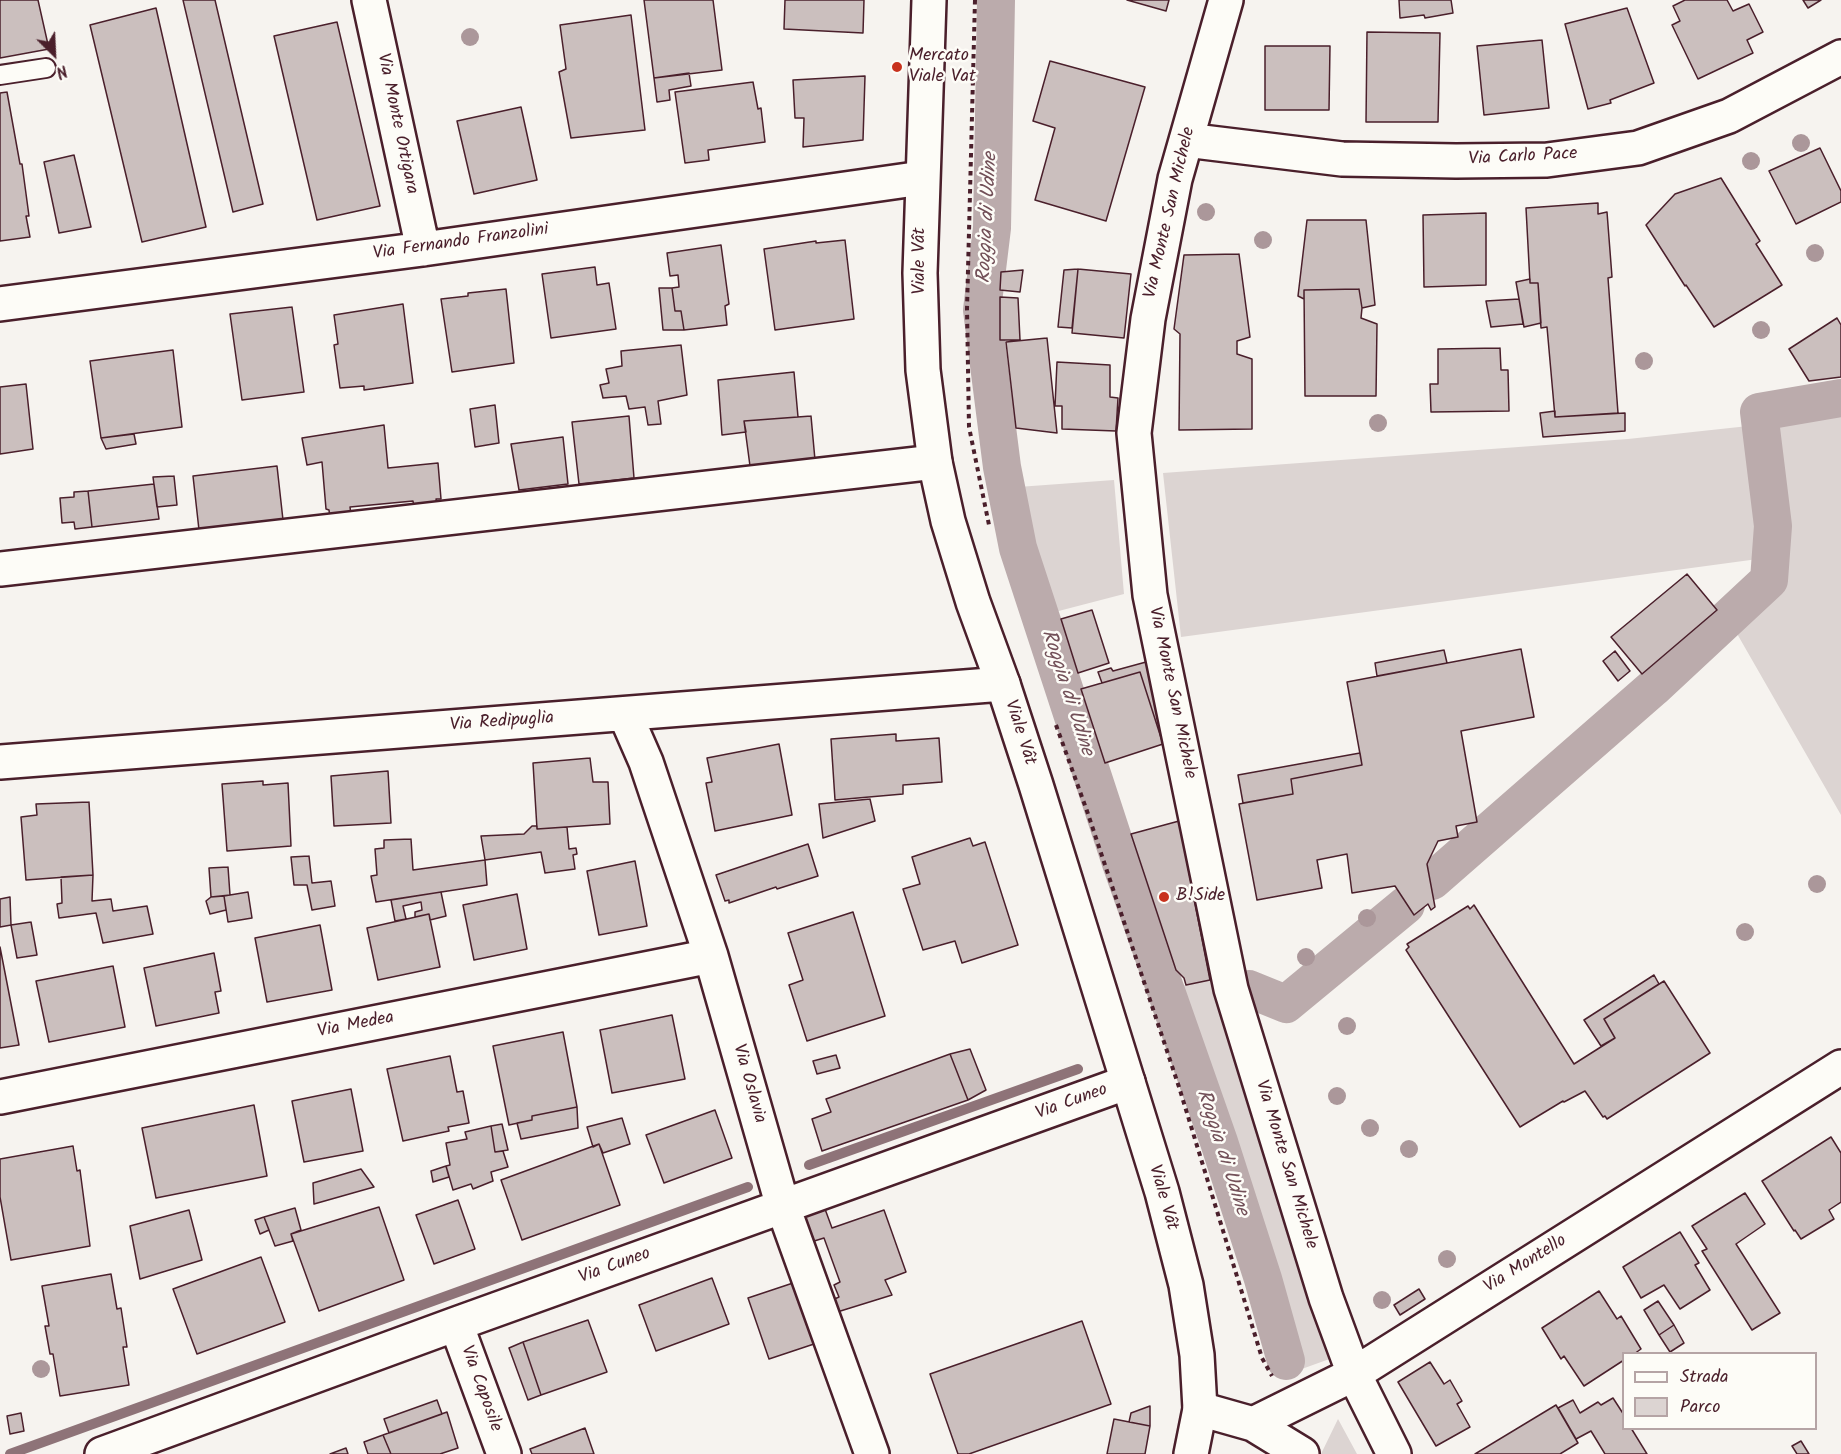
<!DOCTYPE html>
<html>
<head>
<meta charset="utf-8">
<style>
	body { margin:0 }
	#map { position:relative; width:1841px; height:1454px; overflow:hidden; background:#f6f3ef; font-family:Kalam,sans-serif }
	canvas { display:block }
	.legend { position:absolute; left:1622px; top:1352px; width:195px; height:78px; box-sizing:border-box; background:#fdfcf7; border:2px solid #b5a4a5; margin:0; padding:8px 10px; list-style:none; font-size:18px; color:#4a1f2b }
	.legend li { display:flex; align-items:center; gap:12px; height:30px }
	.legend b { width:30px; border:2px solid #b5a4a5 }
	.north { position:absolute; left:24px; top:24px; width:60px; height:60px; -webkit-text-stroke:4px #fdfcf7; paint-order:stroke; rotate:156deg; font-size:16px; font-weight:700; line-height:24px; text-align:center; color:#4a1f2b }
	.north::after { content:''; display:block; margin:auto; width:21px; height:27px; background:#4a1f2b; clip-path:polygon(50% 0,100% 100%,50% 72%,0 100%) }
</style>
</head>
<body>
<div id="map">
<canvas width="1841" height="1454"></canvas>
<ul class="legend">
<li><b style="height:8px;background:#fdfcf7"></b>Strada</li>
<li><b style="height:16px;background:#dcd4d2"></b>Parco</li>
</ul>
<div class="north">N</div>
</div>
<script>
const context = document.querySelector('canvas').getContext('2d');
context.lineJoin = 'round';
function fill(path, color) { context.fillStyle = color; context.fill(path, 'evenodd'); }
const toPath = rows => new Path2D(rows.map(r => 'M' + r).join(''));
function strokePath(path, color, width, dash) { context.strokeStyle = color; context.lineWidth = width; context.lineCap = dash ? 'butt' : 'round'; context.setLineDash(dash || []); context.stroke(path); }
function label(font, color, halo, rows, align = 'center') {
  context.font = font + ' Kalam,sans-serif'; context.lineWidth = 5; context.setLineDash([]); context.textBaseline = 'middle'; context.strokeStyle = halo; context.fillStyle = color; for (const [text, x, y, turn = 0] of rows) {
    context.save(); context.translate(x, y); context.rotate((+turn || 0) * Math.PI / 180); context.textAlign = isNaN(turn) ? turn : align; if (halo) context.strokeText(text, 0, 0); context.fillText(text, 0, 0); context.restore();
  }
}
const green = toPath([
	[1841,416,1841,815,1732,625,1779,581,1780,556,1181,637,1163,473,1628,439],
	[1114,480,1124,594,1051,613,1018,487],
	[1210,980,1335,1357,1299,1370,1181,986],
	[1338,1419,1357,1454,1321,1454]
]);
const stream = toPath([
	[1162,1022,1173,1015],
	[809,1165,1078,1069],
	[10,1454,748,1187]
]);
const canal = toPath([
	[996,0,992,228,982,310,1002,467,1018,548,1121,863,1219,1142,1263,1279,1286,1361],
	[1432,881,1653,688,1769,580,1773,526,1759,412,1841,398],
	[1249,989,1286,1004,1406,905]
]);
const building = toPath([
	[0,0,38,0,49,49,0,58,0,0],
	[183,0,215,0,263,204,233,212,183,0],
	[644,0,713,0,722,70,654,78,644,0],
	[785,0,864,0,863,33,784,29,785,0],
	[1127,0,1169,0,1166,11,1127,0],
	[1399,0,1451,0,1453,13,1425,18,1424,15,1400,18,1399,0],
	[1685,0,1727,0,1733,11,1749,4,1763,32,1747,40,1753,53,1698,79,1672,25,1680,21,1673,6,1685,0],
	[1803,0,1821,0,1808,8,1803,0],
	[156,8,206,227,142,242,90,25,156,8],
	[1627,8,1654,83,1610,100,1611,103,1588,109,1565,24,1627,8],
	[631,15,645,130,571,138,559,72,566,69,560,25,631,15],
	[337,22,380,206,317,220,274,36,337,22],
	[1367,32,1440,33,1438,122,1366,122,1367,32],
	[1542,40,1549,108,1484,115,1477,46,1542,40],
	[1265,46,1330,46,1329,110,1265,110,1265,46],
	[1050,61,1145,87,1106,221,1035,200,1055,128,1033,121,1050,61],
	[689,73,691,86,669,90,670,100,657,102,654,78,689,73],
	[865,76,863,140,803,147,804,118,795,118,793,80,865,76],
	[753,82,758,109,761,108,765,142,708,150,709,160,685,163,675,92,753,82],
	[7,92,20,164,22,164,29,216,26,216,30,237,0,241,0,93,7,92],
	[521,107,537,180,474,194,457,121,521,107],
	[1820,148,1841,191,1841,202,1796,224,1769,171,1820,148],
	[74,155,91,227,59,233,44,162,74,155],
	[1721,178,1760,241,1756,244,1782,285,1714,327,1686,285,1685,286,1646,225,1675,194,1721,178],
	[1598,203,1598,214,1607,212,1612,277,1608,278,1618,413,1555,417,1547,327,1541,328,1538,283,1530,283,1526,208,1598,203],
	[1486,213,1486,285,1424,287,1423,215,1486,213],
	[1307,220,1366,220,1375,305,1362,308,1359,289,1304,290,1304,299,1298,296,1307,220],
	[845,240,854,319,775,330,764,249,816,241,816,243,845,240],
	[721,245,729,304,725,306,727,325,684,330,681,311,675,311,672,288,679,287,678,275,670,276,667,253,721,245],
	[1239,254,1250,337,1237,341,1237,354,1252,359,1252,429,1179,430,1180,334,1174,329,1184,255,1239,254],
	[595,267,597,285,609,283,616,329,551,338,542,274,595,267],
	[1078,269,1131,274,1124,338,1072,333,1078,269],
	[1078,269,1072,328,1058,327,1064,270,1078,269],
	[1023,270,1020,292,1000,290,1001,272,1023,270],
	[1530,279,1530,283,1538,283,1541,323,1524,327,1516,282,1530,279],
	[659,288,672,288,675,311,681,311,684,330,663,330,659,288],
	[506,289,514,363,452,372,441,299,468,296,468,293,506,289],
	[1359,289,1362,308,1361,318,1377,324,1376,396,1305,396,1304,290,1359,289],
	[1000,297,1018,298,1020,340,1000,340,1000,297],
	[1519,299,1523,324,1491,327,1486,301,1519,299],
	[403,304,413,383,364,390,364,386,340,388,334,345,338,344,334,315,403,304],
	[292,307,304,392,242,400,230,314,292,307],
	[1837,318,1841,325,1841,377,1809,381,1789,349,1837,318],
	[1047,338,1057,433,1016,428,1006,342,1047,338],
	[681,345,687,395,658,401,661,424,648,425,645,407,629,409,626,396,603,398,600,385,609,383,606,369,622,366,621,351,681,345],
	[1500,348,1501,370,1508,370,1509,411,1431,412,1430,384,1438,384,1438,349,1500,348],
	[173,350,182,427,101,438,90,361,173,350],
	[1057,362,1110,365,1110,397,1118,398,1116,431,1062,429,1062,406,1055,406,1057,362],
	[794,372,798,417,744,421,746,432,722,435,718,380,794,372],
	[26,384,33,449,0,454,0,387,26,384],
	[495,405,499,443,475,447,470,409,495,405],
	[1555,411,1555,417,1625,413,1625,431,1543,437,1540,413,1555,411],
	[629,416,634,478,579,484,572,422,629,416],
	[811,416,815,460,750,466,744,421,811,416],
	[384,425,388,468,438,463,441,499,436,499,437,505,414,507,413,501,350,507,351,515,330,518,329,510,326,509,322,462,307,465,302,438,384,425],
	[134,434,136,444,106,449,101,438,134,434],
	[563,437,568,484,519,490,511,444,563,437],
	[277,466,284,529,200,539,193,476,277,466],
	[174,476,177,505,157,507,153,477,174,476],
	[154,484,159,519,92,527,88,491,154,484],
	[88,491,92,527,75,529,74,522,62,523,60,498,74,497,74,492,88,491],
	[1687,574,1717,610,1642,674,1611,637,1687,574],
	[1092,610,1109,663,1078,673,1061,619,1092,610],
	[1521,649,1534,717,1461,731,1477,822,1456,826,1458,837,1438,841,1427,864,1435,907,1431,910,1428,904,1414,915,1395,886,1352,893,1347,854,1317,860,1322,888,1257,900,1239,804,1293,794,1291,779,1362,765,1347,682,1521,649],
	[1444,650,1447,663,1377,676,1375,663,1444,650],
	[1615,651,1630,671,1618,681,1603,661,1615,651],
	[1146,662,1168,743,1163,744,1140,672,1102,683,1098,672,1111,668,1113,671,1146,662],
	[1140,672,1163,744,1105,763,1081,689,1140,672],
	[896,734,896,741,939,738,942,782,903,785,903,794,835,800,831,739,896,734],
	[779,744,792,815,715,831,706,783,712,782,707,758,779,744],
	[1360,753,1362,765,1291,779,1293,794,1243,803,1238,775,1360,753],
	[590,758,593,782,608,782,610,824,537,829,533,763,590,758],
	[388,771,391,823,334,826,331,776,388,771],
	[263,781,263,785,288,783,291,846,227,851,222,784,263,781],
	[870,799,875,821,823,838,819,804,870,799],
	[89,802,93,875,26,880,21,817,37,815,36,804,89,802],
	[1179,821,1210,980,1186,985,1184,978,1176,970,1131,834,1179,821],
	[532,826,537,826,537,829,567,827,569,849,576,848,577,854,573,855,575,869,545,873,541,852,485,860,481,836,524,834,532,826],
	[970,838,973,846,985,842,1018,945,962,963,955,941,923,950,903,889,920,884,912,857,970,838],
	[411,839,413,870,485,860,487,885,376,902,371,876,377,875,375,849,384,848,384,840,411,839],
	[808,844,818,876,777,889,776,887,729,903,729,900,725,901,716,875,808,844],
	[309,856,312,883,331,881,335,906,312,910,307,885,294,885,291,857,309,856],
	[635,861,647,926,599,935,587,871,635,861],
	[228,867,230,895,211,897,209,868,228,867],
	[93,875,92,901,111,899,113,911,147,906,153,934,103,943,96,913,59,918,57,904,62,903,61,877,93,875],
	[248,892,252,918,228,922,224,896,248,892],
	[441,892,446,916,430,920,429,914,415,917,415,912,422,910,421,902,403,906,406,919,395,921,391,900,441,892],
	[517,894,527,949,474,960,463,905,517,894],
	[224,896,226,910,210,914,206,901,211,897,224,896],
	[10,897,11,925,0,927,0,899,10,897],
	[1474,905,1574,1064,1615,1038,1604,1019,1664,981,1710,1053,1607,1119,1605,1116,1603,1117,1585,1091,1564,1102,1563,1101,1520,1127,1406,950,1409,947,1407,944,1468,906,1470,909,1474,905],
	[853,912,885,1016,807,1041,789,985,803,980,788,933,853,912],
	[429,914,440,967,378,980,367,928,429,914],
	[31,922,37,955,17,958,11,925,31,922],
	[320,925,332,990,267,1002,255,938,320,925],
	[0,947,19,1045,0,1048,0,947],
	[214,953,221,991,215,992,219,1013,156,1026,144,968,214,953],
	[113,966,125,1027,49,1042,36,981,113,966],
	[1654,975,1659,984,1604,1019,1615,1038,1601,1046,1584,1020,1654,975],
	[672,1015,685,1079,612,1093,600,1030,672,1015],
	[563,1032,577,1107,532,1116,532,1120,509,1125,493,1046,563,1032],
	[970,1049,986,1090,968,1100,950,1054,970,1049],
	[950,1054,968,1100,822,1151,812,1119,831,1112,826,1099,950,1054],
	[836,1055,840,1068,817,1074,813,1061,836,1055],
	[450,1056,457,1092,463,1091,469,1123,448,1127,449,1131,403,1141,387,1069,450,1056],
	[351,1089,363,1151,304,1162,292,1101,351,1089],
	[254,1105,267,1176,156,1198,142,1128,254,1105],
	[577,1107,578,1128,521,1139,517,1123,532,1120,532,1116,577,1107],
	[715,1110,732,1158,664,1183,646,1135,715,1110],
	[622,1118,630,1144,603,1153,599,1144,593,1147,587,1127,622,1118],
	[502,1124,508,1150,495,1152,491,1126,502,1124],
	[491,1126,495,1152,503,1151,508,1167,491,1172,493,1181,473,1189,471,1184,453,1190,446,1166,450,1165,446,1143,467,1139,465,1132,491,1126],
	[1831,1137,1841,1153,1841,1202,1829,1210,1834,1219,1801,1239,1795,1230,1794,1231,1762,1181,1831,1137],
	[599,1144,620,1205,522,1240,501,1180,599,1144],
	[73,1146,77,1171,80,1170,90,1246,11,1260,0,1197,0,1159,73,1146],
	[446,1166,449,1177,433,1182,431,1171,446,1166],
	[361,1169,374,1187,314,1204,313,1183,361,1169],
	[1745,1193,1765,1224,1736,1244,1780,1313,1752,1330,1702,1251,1707,1249,1692,1226,1745,1193],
	[458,1200,475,1249,434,1264,416,1215,458,1200],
	[379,1207,404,1280,319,1311,291,1234,379,1207],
	[295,1208,301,1230,291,1234,293,1241,275,1246,264,1217,295,1208],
	[825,1209,832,1228,884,1210,906,1272,885,1280,892,1295,834,1313,830,1301,839,1297,834,1285,840,1282,824,1238,811,1242,803,1216,825,1209],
	[189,1210,202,1260,140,1279,130,1226,189,1210],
	[264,1217,269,1230,260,1234,255,1220,264,1217],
	[1680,1232,1699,1263,1695,1265,1710,1290,1680,1309,1664,1285,1641,1298,1623,1267,1680,1232],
	[261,1257,285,1322,197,1354,173,1289,261,1257],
	[111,1274,117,1309,121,1308,127,1347,123,1347,129,1385,60,1396,53,1354,50,1354,45,1326,49,1326,42,1286,111,1274],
	[712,1278,729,1324,656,1351,639,1305,712,1278],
	[799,1281,820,1342,769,1359,748,1298,799,1281],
	[1419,1289,1425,1299,1400,1315,1394,1305,1419,1289],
	[1599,1291,1617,1319,1621,1316,1641,1349,1634,1354,1624,1354,1624,1360,1584,1386,1564,1356,1561,1359,1542,1328,1599,1291],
	[1658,1301,1674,1325,1659,1335,1644,1310,1658,1301],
	[588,1320,607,1372,541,1395,523,1342,588,1320],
	[1082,1321,1111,1404,969,1454,958,1454,930,1374,1082,1321],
	[1674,1325,1684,1343,1670,1352,1659,1335,1674,1325],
	[523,1342,541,1395,528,1400,509,1348,523,1342],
	[1430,1362,1444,1384,1450,1380,1462,1401,1457,1404,1470,1427,1436,1446,1398,1382,1430,1362],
	[1613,1398,1624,1415,1624,1428,1631,1428,1647,1454,1605,1454,1591,1431,1576,1439,1558,1408,1573,1400,1580,1413,1598,1402,1601,1405,1613,1398],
	[437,1400,442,1414,389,1433,384,1419,437,1400],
	[1556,1405,1578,1443,1560,1454,1475,1454,1556,1405],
	[1150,1406,1150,1426,1129,1422,1131,1413,1150,1406],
	[447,1412,458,1448,440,1454,391,1454,383,1435,447,1412],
	[21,1413,24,1431,10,1434,7,1416,21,1413],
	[1114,1419,1150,1426,1145,1454,1107,1454,1114,1419],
	[585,1428,594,1454,532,1454,530,1449,585,1428],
	[383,1435,391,1454,368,1454,364,1442,383,1435],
	[1801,1441,1809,1454,1797,1454,1792,1446,1801,1441],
	[346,1448,348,1454,330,1454,346,1448]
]);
const path = toPath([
	[975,0,967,309,969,427,989,525],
	[1056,725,1087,811,1179,1087,1262,1358,1272,1376]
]);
const service = toPath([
	[0,75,46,68]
]);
const minor = toPath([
	[369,0,423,249],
	[1226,0,1175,179,1148,319,1134,433,1150,595,1231,989,1326,1298,1354,1374,1394,1454],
	[1186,140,1342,159,1456,161,1547,160,1638,148,1729,116,1841,57],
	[0,304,423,249,922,178],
	[0,569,935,462],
	[625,714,646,762,711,956,783,1207,872,1454],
	[0,762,1003,684],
	[0,1097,711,956],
	[456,1324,504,1454],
	[1200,1409,1253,1424,1302,1454],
	[1253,1424,1354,1374,1841,1067],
	[102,1454,456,1324,1128,1082]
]);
const secondary = toPath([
	[929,0,920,273,923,370,935,462,948,521,973,602,1003,684,1036,785,1162,1192,1186,1285,1197,1355,1200,1409,1191,1454]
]);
const trees = [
	[470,37],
	[1801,143],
	[1751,161],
	[1206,212],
	[1263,240],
	[1815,253],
	[1761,330],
	[1644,361],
	[1378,423],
	[1817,884],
	[1367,918],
	[1745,932],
	[1306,957],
	[1347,1026],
	[1337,1096],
	[1370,1128],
	[1409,1149],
	[1447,1259],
	[1382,1300],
	[41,1369]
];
const markers = [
	[897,67,6,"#c8321e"],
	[1164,897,6,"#c8321e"]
];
const poiNames = [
	["Mercato",909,57],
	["Viale Vat",909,78],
	["B!Side",1176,897]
];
const streetNames = [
	["Via Monte Ortigara",396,124,78],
	["Via Carlo Pace",1523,158,-3],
	["Via Monte San Michele",1171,213,-77],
	["Via Fernando Franzolini",461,243,-8],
	["Viale Vât",921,261,-90],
	["Via Monte San Michele",1171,693,78],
	["Via Redipuglia",502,723,-4],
	["Viale Vât",1019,733,72],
	["Via Medea",356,1026,-11],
	["Via Oslavia",748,1084,74],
	["Via Cuneo",1072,1103,-20],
	["Via Monte San Michele",1285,1165,73],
	["Viale Vât",1162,1198,74],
	["Via Montello",1526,1265,-32],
	["Via Cuneo",615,1267,-20],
	["Via Caposile",480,1389,70]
];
const waterNames = [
	["Roggia di Udine",989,218,-87],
	["Roggia di Udine",1066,693,72],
	["Roggia di Udine",1221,1153,72]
];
fill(green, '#dcd4d2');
strokePath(stream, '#8e7378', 10);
strokePath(canal, '#bbabac', 38);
fill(building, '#cbbfbe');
strokePath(building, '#4a1f2b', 1.5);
strokePath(service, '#4a1f2b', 22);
strokePath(minor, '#4a1f2b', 38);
strokePath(secondary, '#4a1f2b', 38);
strokePath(path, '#4a1f2b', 4, [4.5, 4.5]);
strokePath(service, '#fdfcf7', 18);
strokePath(minor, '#fdfcf7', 33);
strokePath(secondary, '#fdfcf7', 33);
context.fillStyle = '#ab979a';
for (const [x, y] of trees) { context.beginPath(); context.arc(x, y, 9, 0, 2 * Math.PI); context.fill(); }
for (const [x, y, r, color] of markers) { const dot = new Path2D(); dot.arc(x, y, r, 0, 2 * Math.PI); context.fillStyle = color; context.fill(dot); strokePath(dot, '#fdfcf7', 2); }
label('18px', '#4a1f2b', '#fdfcf7', poiNames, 'left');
label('18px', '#4a1f2b', '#fdfcf7', streetNames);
label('italic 20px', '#725058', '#fdfcf7', waterNames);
</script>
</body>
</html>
